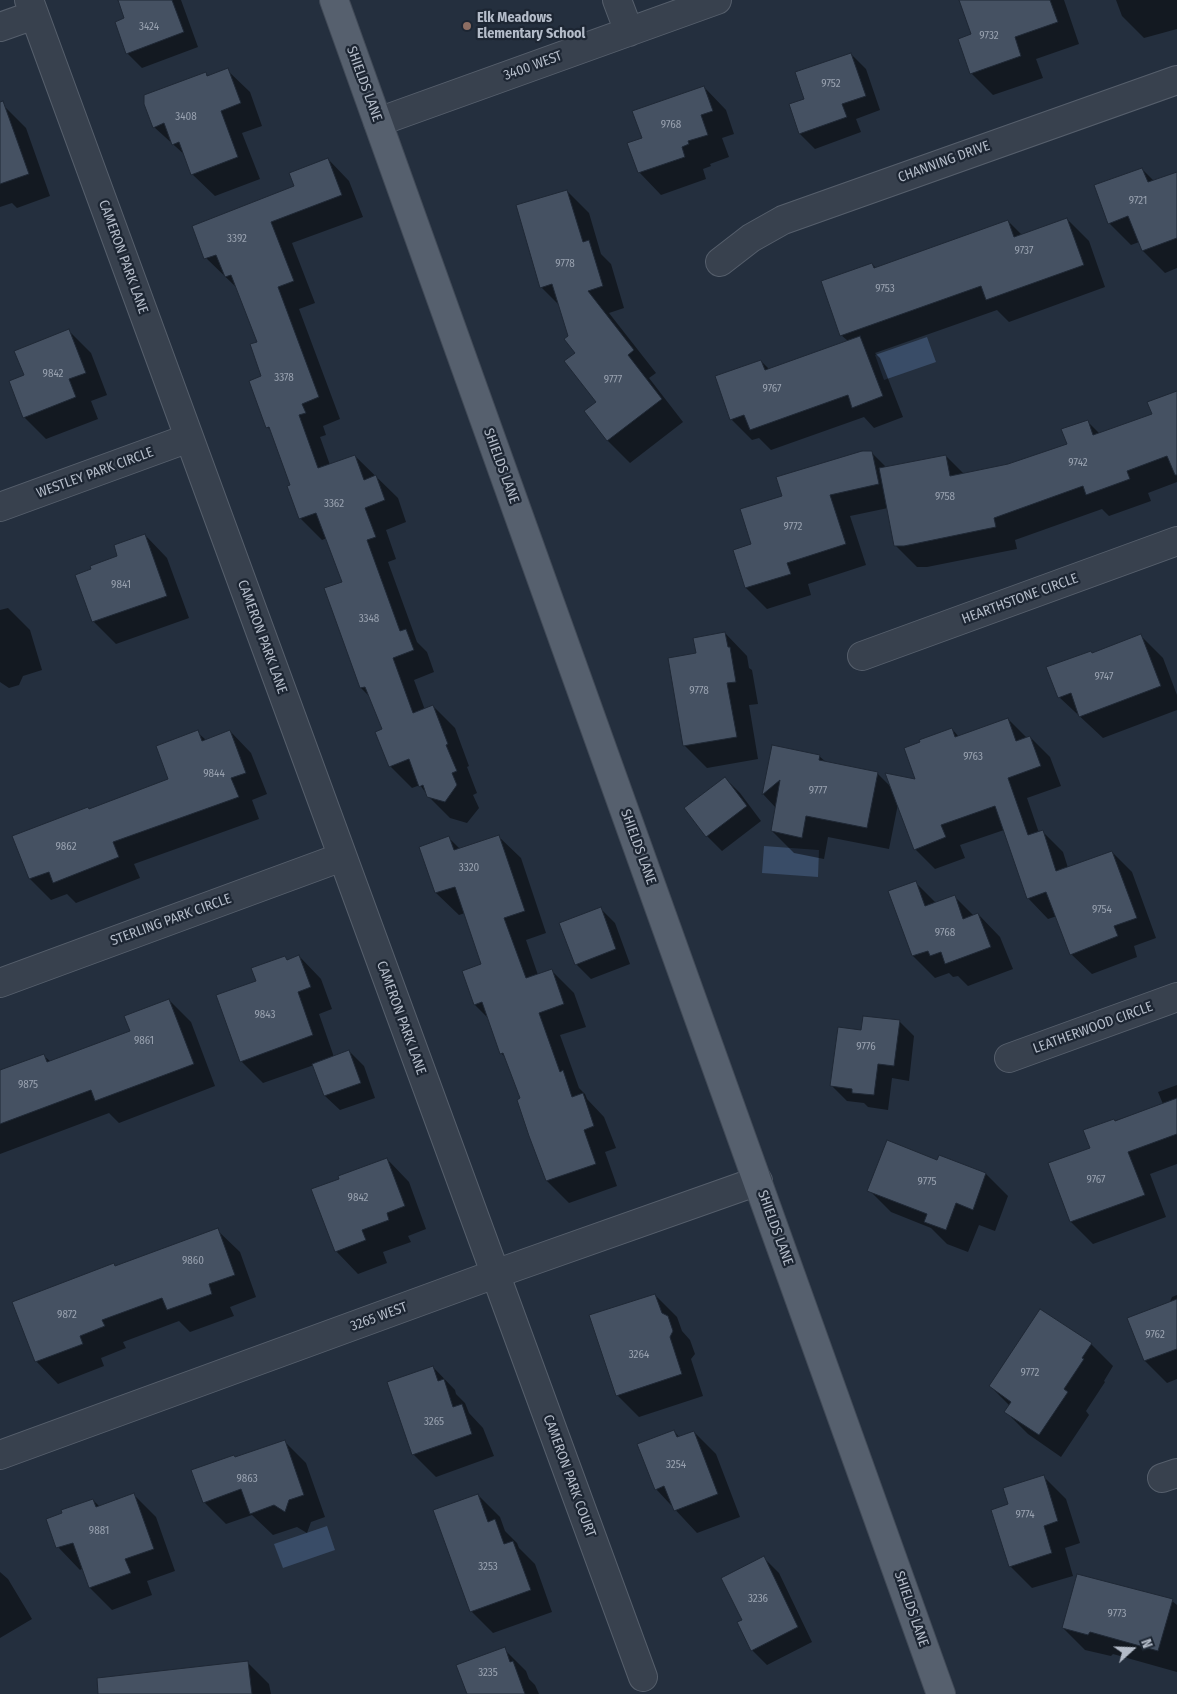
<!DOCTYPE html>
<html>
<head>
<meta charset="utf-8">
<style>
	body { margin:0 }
	#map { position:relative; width:1177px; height:1694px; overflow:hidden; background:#242f3e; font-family:"Fira Sans Condensed",sans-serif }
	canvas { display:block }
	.north { position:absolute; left:1107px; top:1624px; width:50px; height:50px; -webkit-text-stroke:4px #1d2633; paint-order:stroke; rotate:70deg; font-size:14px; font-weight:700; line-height:20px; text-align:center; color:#b4bcc9 }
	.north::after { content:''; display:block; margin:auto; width:18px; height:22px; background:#b4bcc9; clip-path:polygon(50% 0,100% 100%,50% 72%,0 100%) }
</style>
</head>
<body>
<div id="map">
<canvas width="1177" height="1694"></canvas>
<div class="north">N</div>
</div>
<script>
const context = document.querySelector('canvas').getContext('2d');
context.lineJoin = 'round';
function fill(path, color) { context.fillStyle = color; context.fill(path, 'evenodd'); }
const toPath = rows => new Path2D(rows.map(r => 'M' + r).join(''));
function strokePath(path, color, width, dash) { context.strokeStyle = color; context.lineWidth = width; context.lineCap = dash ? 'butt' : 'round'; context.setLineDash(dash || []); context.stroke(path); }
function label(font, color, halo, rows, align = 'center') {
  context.font = font + ' "Fira Sans Condensed",sans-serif'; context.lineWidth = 4.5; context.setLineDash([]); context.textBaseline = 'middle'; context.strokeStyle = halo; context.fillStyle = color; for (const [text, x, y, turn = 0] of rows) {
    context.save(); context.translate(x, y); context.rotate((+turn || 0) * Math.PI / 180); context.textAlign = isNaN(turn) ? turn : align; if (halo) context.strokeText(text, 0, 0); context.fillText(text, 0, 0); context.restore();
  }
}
const water = toPath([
	[927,337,936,362,884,380,875,355],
	[764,846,819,850,818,877,762,873],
	[327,1526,335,1550,283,1568,274,1544]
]);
const shadow = toPath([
	[119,0,181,0,198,47,142,68,127,53,126,19],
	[960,0,1064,0,1079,44,1036,59,1043,78,993,95,971,73,973,35],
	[1116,0,1177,0,1177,29,1144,38,1122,16],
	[851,54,866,69,880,110,856,119,861,132,815,149,800,134,790,105,806,100],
	[227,70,250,92,262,126,242,133,260,179,215,196,192,174,186,156,154,127,205,73,209,77],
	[704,87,726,110,734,134,722,138,729,157,710,164,711,166,703,169,706,179,661,195,639,172,644,139],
	[4,106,26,128,50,196,17,208,12,203,0,207,0,108],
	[328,159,349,181,363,217,292,243,315,303,299,309,340,419,323,426,326,435,320,437,330,465,355,456,398,498,406,522,386,530,396,559,388,562,417,642,427,652,434,672,414,680,425,710,433,706,455,728,469,766,467,767,477,793,473,795,479,808,467,823,450,818,428,796,420,785,412,788,390,766,383,730,370,697,361,688,343,582,327,538,322,540,300,518,292,486,272,431,267,427,258,343,237,288,206,258],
	[1142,169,1154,181,1177,173,1177,268,1165,273,1143,251,1139,242,1131,245,1109,223],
	[567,191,589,213,601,254,611,264,624,308,609,313,656,373,649,378,683,422,630,463,608,441,585,412,598,402,569,336,560,306,541,287],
	[1067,219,1089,241,1105,287,1009,322,997,310,875,353,880,358,903,417,874,428,864,417,771,450,759,438,752,440,731,419,761,361,769,369,848,341,841,335,872,264,876,268,1008,221,1022,235],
	[69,331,91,353,107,395,91,401,98,419,46,439,24,417,26,376],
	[1177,393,1177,482,1148,493,1151,501,1109,516,1102,509,1015,540,1017,549,927,567,917,567,895,545,888,508,850,516,866,565,808,584,811,595,767,609,746,588,753,545,783,497,872,453,887,468,946,456,964,474,1008,465,1068,444,1087,421,1100,434,1153,415],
	[145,535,167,558,189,618,116,644,94,622,77,576,119,557],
	[8,608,30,630,42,670,23,676,19,685,9,688,0,682,0,610],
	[725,633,747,656,749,668,752,670,758,704,749,705,758,759,707,768,685,746,669,659,697,654],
	[1141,636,1163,658,1177,695,1177,710,1103,738,1059,697,1093,654],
	[1008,719,1027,738,1030,737,1050,757,1061,786,1027,798,1039,833,1043,832,1063,852,1068,868,1112,852,1132,872,1156,938,1134,946,1137,957,1092,974,1071,954,1057,916,1048,919,1028,898,1004,830,960,845,965,858,935,869,915,849,898,804,889,849,828,837,824,859,794,853,772,831,776,808,763,794,773,746,819,756,826,762,877,773,891,787,917,781,952,729,959,737],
	[230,731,251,753,267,794,252,800,259,819,134,864,140,878,76,903,67,894,51,900,30,879,14,837,170,780,197,732,206,740],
	[725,778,740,793,761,821,722,851,707,836],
	[498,836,521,858,546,933,526,940,538,975,551,970,574,993,586,1027,560,1035,579,1088,585,1094,587,1099,604,1117,616,1148,605,1152,617,1186,569,1203,547,1181,522,1099,507,1059,501,1053,489,1019,475,1005,463,972,483,965,465,913,459,915,436,893,449,838,460,849],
	[915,882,936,903,954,896,974,916,978,914,1000,937,1013,969,968,986,958,976,953,977,949,973,935,978,913,956,889,892],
	[600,908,615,923,630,964,591,979,576,964],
	[299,956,321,979,332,1009,319,1014,334,1057,349,1051,364,1066,375,1098,340,1110,325,1096,314,1065,263,1083,241,1061,257,981,285,958,288,960],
	[169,1000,191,1022,215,1086,119,1123,109,1113,0,1154,0,1071,43,1055,51,1062,131,1032],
	[899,1021,914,1036,909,1081,892,1078,888,1110,868,1107,864,1103,847,1101,832,1086,862,1031],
	[1177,1085,1177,1164,1150,1174,1166,1217,1093,1244,1071,1222,1050,1164,1091,1149,1085,1131,1163,1104,1158,1092],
	[387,1159,409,1182,426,1229,408,1236,411,1242,383,1252,387,1263,358,1274,336,1251,340,1180],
	[986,1174,1008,1196,995,1231,979,1225,968,1252,947,1244,931,1228,891,1212,869,1190],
	[217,1230,240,1252,256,1297,230,1307,234,1316,190,1332,179,1321,123,1342,126,1348,101,1358,104,1366,58,1384,36,1361,116,1267],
	[655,1295,677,1317,682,1331,690,1340,695,1354,691,1359,703,1396,639,1417,617,1395],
	[1177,1295,1177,1379,1167,1383,1145,1361,1172,1297],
	[1091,1344,1113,1366,1104,1381,1105,1382,1086,1411,1089,1415,1061,1457,1028,1434,1006,1412,1010,1406,990,1386],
	[433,1367,455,1390,456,1394,465,1403,469,1413,483,1428,494,1456,436,1477,414,1455,388,1383],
	[674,1431,680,1438,694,1432,716,1454,740,1517,697,1533,656,1489],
	[284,1441,306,1463,325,1517,311,1522,307,1533,297,1527,273,1535,252,1515,226,1524,204,1502,236,1458],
	[1044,1477,1066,1499,1080,1543,1065,1548,1073,1576,1032,1588,1010,1566,1009,1505],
	[134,1495,156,1517,175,1571,147,1581,152,1595,112,1610,90,1588,83,1568,80,1570,58,1547,93,1500,100,1507],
	[478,1495,500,1517,505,1531,517,1543,519,1548,535,1564,552,1612,493,1633,471,1611],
	[764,1558,779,1573,812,1642,767,1665,752,1650,743,1620],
	[0,1572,8,1579,32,1619,0,1638],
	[1172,1601,1177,1605,1177,1672,1113,1654,1111,1656,1085,1650,1063,1628],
	[504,1649,526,1671,529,1679,535,1685,539,1694,468,1694],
	[247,1662,269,1684,271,1694,144,1694]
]);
const building = toPath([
	[118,0,172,0,184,32,126,54,115,22,124,18,118,0],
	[959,0,1050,0,1058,22,1015,37,1021,56,970,74,958,39,971,34,959,0],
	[851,53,866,96,842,104,847,117,799,134,789,104,804,99,795,72,851,53],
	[228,68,241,103,221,111,238,157,191,175,179,142,172,145,164,123,153,128,144,104,144,95,206,72,207,76,228,68],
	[704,86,713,111,701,115,708,135,688,141,689,144,682,147,685,157,638,173,627,143,642,138,632,111,704,86],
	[3,101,29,174,0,184,0,102,3,101],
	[328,158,342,195,271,222,294,281,278,287,319,397,302,404,306,413,299,415,318,468,355,455,364,480,376,475,385,500,365,508,376,537,367,540,400,631,406,629,414,650,393,658,413,713,433,705,448,744,446,745,457,771,452,773,457,785,445,802,427,797,423,785,419,787,409,759,389,767,375,732,382,729,365,687,360,688,324,588,342,582,316,513,299,519,287,486,290,485,269,427,266,428,249,381,261,376,250,344,257,342,231,275,225,277,216,255,204,259,192,226,294,186,289,173,328,158],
	[1142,168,1148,182,1177,172,1177,238,1142,251,1128,216,1108,224,1094,185,1142,168],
	[567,190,583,242,589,240,603,286,588,291,634,350,628,355,662,399,607,441,584,411,596,402,564,361,575,353,564,339,568,336,552,284,540,288,516,205,567,190],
	[1067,218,1084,265,986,300,981,286,840,336,821,281,872,263,874,268,1008,220,1014,237,1067,218],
	[69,329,86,373,69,379,76,397,23,418,9,381,24,375,14,351,69,329],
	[860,336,883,396,852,408,848,395,750,430,744,415,730,420,715,376,761,360,765,370,860,336],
	[1177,391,1177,475,1175,475,1167,456,1127,471,1130,479,1086,495,1083,486,994,518,996,527,904,546,894,546,879,468,946,455,950,476,1008,464,1067,444,1061,429,1088,420,1093,435,1152,414,1147,402,1177,391],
	[862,451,872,451,879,484,830,495,846,544,787,563,791,574,745,588,733,550,751,544,740,509,782,496,776,477,862,451],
	[145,534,167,596,92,622,75,575,91,569,90,566,117,556,114,545,145,534],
	[725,632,728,647,730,647,736,682,727,683,737,737,683,746,668,658,696,653,693,638,725,632],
	[1141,634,1161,686,1079,717,1071,693,1058,698,1046,667,1091,651,1092,653,1141,634],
	[1008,718,1016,741,1030,736,1041,766,1008,778,1028,835,1043,830,1056,871,1112,851,1137,918,1114,926,1118,936,1070,955,1046,892,1027,899,995,806,941,825,946,837,914,850,885,773,915,779,904,748,920,742,919,740,952,728,955,737,1008,718],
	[198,730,202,741,230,730,246,773,231,778,239,797,113,842,119,857,53,883,49,872,29,879,12,836,88,807,89,809,168,779,156,746,198,730],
	[772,745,820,755,819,760,878,772,867,828,806,816,802,838,771,831,780,780,762,795,772,745],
	[725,777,747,806,706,837,684,808,725,777],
	[499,835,525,911,504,918,526,978,552,969,564,1004,539,1013,560,1072,563,1070,572,1097,583,1093,594,1126,584,1130,596,1164,546,1181,529,1136,517,1100,520,1098,503,1053,500,1054,482,1002,474,1005,462,971,481,964,455,887,435,893,419,847,449,836,454,850,499,835],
	[916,881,925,906,955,895,963,919,978,913,991,947,945,964,941,952,930,956,928,951,912,956,888,891,916,881],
	[601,907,616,949,575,965,559,923,601,907],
	[299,955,311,987,298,992,313,1035,240,1062,216,995,256,981,251,968,285,956,287,960,299,955],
	[169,999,194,1064,95,1101,91,1090,0,1124,0,1070,44,1054,47,1062,130,1031,124,1016,169,999],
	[863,1016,900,1020,894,1066,878,1064,874,1095,852,1093,852,1089,830,1086,838,1027,861,1030,863,1016],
	[349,1050,361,1083,324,1096,312,1064,349,1050],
	[1177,1098,1177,1134,1128,1152,1145,1195,1070,1222,1048,1163,1090,1148,1083,1130,1114,1119,1115,1121,1177,1098],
	[887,1140,937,1160,939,1155,986,1173,973,1210,956,1203,946,1230,924,1222,927,1214,867,1191,887,1140],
	[387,1158,405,1206,387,1213,389,1220,362,1230,366,1240,335,1252,311,1189,339,1179,338,1176,387,1158],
	[218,1228,235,1275,209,1284,212,1294,167,1310,162,1298,102,1320,105,1326,80,1336,83,1344,35,1362,12,1302,114,1263,115,1266,218,1228],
	[655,1294,662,1313,668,1316,673,1331,670,1337,682,1374,616,1396,589,1315,655,1294],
	[1177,1299,1177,1349,1144,1361,1127,1318,1177,1299],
	[1040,1309,1092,1343,1082,1358,1084,1359,1064,1389,1068,1392,1039,1435,1004,1412,1011,1402,989,1386,1040,1309],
	[433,1366,438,1381,444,1379,453,1407,462,1404,472,1434,412,1455,387,1382,433,1366],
	[674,1430,677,1437,694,1431,718,1494,674,1511,664,1486,655,1490,637,1444,674,1430],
	[285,1440,304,1495,289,1500,285,1512,274,1505,250,1514,241,1489,203,1503,191,1470,234,1455,235,1457,285,1440],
	[1044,1475,1058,1521,1044,1526,1052,1553,1009,1567,991,1510,1008,1504,1003,1488,1044,1475],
	[134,1493,154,1549,125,1559,131,1573,89,1588,73,1543,56,1548,46,1519,62,1513,61,1510,93,1499,96,1507,134,1493],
	[478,1494,488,1522,495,1519,504,1544,513,1541,531,1590,470,1612,433,1510,478,1494],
	[764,1556,798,1627,751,1651,737,1622,742,1620,721,1578,764,1556],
	[1077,1574,1173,1599,1158,1651,1090,1632,1088,1635,1062,1628,1077,1574],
	[505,1647,510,1662,513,1661,525,1694,467,1694,456,1665,505,1647],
	[248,1661,252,1694,98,1694,97,1678,248,1661]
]);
const minor = toPath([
	[29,0,643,1677],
	[617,0,629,32],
	[0,27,34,15],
	[378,122,717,0],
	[720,262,751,238,783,220,1177,80],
	[0,507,189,438],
	[862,656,1177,541],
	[0,983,342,857],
	[1009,1058,1177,997],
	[0,1455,495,1274,758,1181],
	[1162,1478,1177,1473]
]);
const major = toPath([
	[334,0,941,1694]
]);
const markers = [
	[467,26,5,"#8d6e63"]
];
const numberNames = [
	["3424",149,27],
	["9732",989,36],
	["9752",831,84],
	["3408",186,117],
	["9768",671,125],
	["9721",1138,201],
	["3392",237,239],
	["9737",1024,251],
	["9778",565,264],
	["9753",885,289],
	["9842",53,374],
	["3378",284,378],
	["9777",613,380],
	["9767",772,389],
	["9742",1078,463],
	["9758",945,497],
	["3362",334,504],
	["9772",793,527],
	["9841",121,585],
	["3348",369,619],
	["9747",1104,677],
	["9778",699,691],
	["9763",973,757],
	["9844",214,774],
	["9777",818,791],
	["9862",66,847],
	["3320",469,868],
	["9754",1102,910],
	["9768",945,933],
	["9843",265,1015],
	["9861",144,1041],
	["9776",866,1047],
	["9875",28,1085],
	["9767",1096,1180],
	["9775",927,1182],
	["9842",358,1198],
	["9860",193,1261],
	["9872",67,1315],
	["9762",1155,1335],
	["3264",639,1355],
	["9772",1030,1373],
	["3265",434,1422],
	["3254",676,1465],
	["9863",247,1479],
	["9774",1025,1515],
	["9881",99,1531],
	["3253",488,1567],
	["3236",758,1599],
	["9773",1117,1614],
	["3235",488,1673]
];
const poiNames = [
	["Elk Meadows",477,18],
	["Elementary School",477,34]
];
const streetNames = [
	["3400 WEST",533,66,-20],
	["SHIELDS LANE",364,84,70],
	["CHANNING DRIVE",944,162,-20],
	["CAMERON PARK LANE",123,257,70],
	["SHIELDS LANE",501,466,70],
	["WESTLEY PARK CIRCLE",95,473,-20],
	["HEARTHSTONE CIRCLE",1020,599,-20],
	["CAMERON PARK LANE",262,637,70],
	["SHIELDS LANE",638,847,70],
	["STERLING PARK CIRCLE",171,920,-20],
	["CAMERON PARK LANE",401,1018,70],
	["LEATHERWOOD CIRCLE",1093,1028,-20],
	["SHIELDS LANE",775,1228,70],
	["3265 WEST",379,1317,-20],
	["CAMERON PARK COURT",569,1476,70],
	["SHIELDS LANE",911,1609,71]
];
fill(water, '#394c67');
fill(shadow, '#0007');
fill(building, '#455162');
strokePath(building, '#1f2835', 1);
strokePath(minor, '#565f6c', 30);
strokePath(major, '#414a57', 30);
strokePath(minor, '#38414e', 28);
strokePath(major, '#56606e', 28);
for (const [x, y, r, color] of markers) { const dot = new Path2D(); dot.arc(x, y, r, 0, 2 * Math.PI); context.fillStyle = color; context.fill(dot); strokePath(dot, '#1d2633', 2); }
label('11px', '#98a1af', null, numberNames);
label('bold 14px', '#b4bcc9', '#1d2633', poiNames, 'left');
label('14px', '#b4bcc9', '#1d2633', streetNames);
</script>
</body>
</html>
